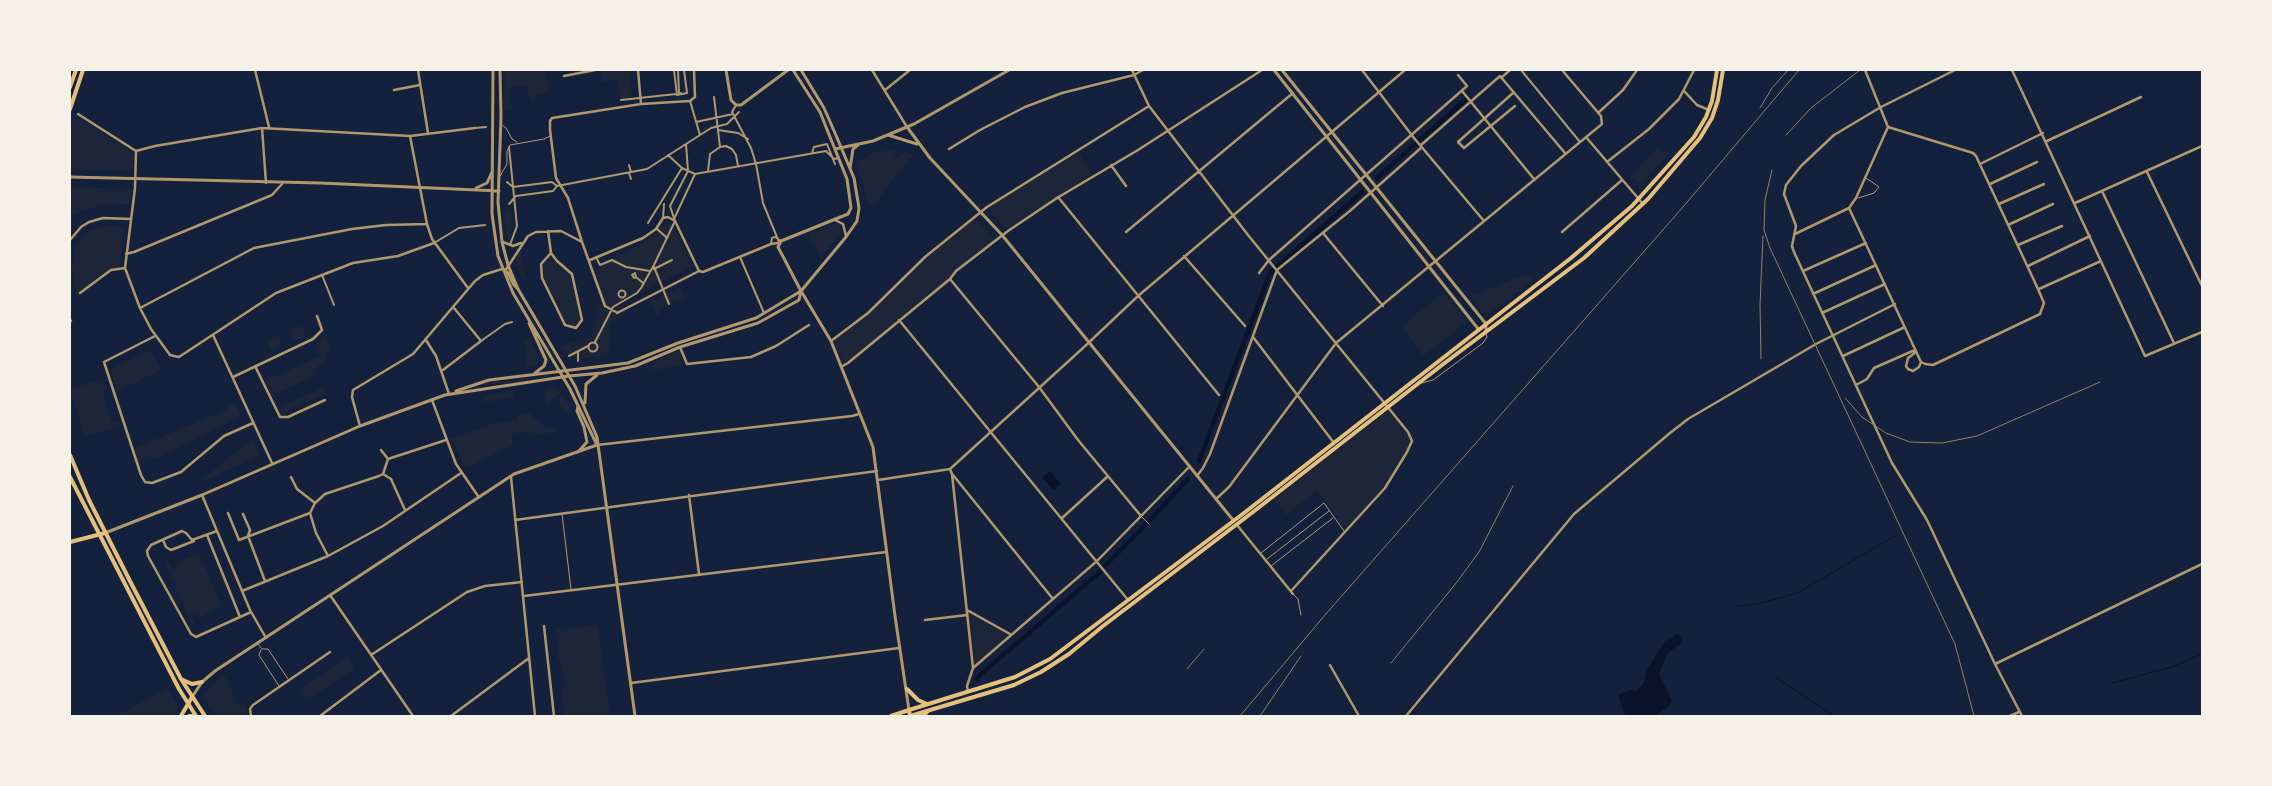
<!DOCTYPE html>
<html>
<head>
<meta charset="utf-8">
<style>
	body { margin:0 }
	#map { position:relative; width:2272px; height:786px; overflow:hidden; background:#14213d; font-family:Figtree,sans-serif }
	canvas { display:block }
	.frame { position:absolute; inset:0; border:71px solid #f6f1e7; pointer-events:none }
</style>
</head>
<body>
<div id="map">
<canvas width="2272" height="786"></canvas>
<div class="frame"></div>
</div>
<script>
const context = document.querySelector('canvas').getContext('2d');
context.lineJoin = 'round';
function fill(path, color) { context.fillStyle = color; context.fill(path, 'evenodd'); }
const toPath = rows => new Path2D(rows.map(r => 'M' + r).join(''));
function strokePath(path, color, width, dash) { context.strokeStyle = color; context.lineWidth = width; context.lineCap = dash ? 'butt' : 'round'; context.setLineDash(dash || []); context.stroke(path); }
const green = toPath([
	[505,70,546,70,550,93,536,95,536,100,530,101,527,85,509,88,512,109,504,110],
	[600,70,629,70,632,97,621,100,617,80,602,82],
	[74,115,131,151,133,156,133,170,70,170,70,127],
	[1658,147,1667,155,1641,185,1631,176],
	[884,148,897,150,894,155,898,158,904,151,914,155,888,185,874,207,867,203,862,180,855,163],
	[1078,150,1092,178,1008,231,987,207],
	[70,187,132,189,130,204,99,205,70,216],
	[508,206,509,212,511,211,513,229,510,244,507,241,504,220,506,207],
	[975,218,995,241,956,271,950,279,844,365,834,340,868,313,909,271],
	[667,222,674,227,693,266,619,304,623,314,616,318,610,324,609,355,578,359,570,356,560,346,592,337,597,320,595,306,606,302,595,268,645,242],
	[835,223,839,225,841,232,821,258,807,234],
	[101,226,125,226,119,268,111,270,76,298,72,267,76,245,85,233],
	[521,250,526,286,515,261],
	[551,258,571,274,582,320,576,327,565,324,542,278,542,265],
	[1524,275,1529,275,1532,278,1531,282,1488,314,1483,313,1470,296],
	[680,287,686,300,680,303,678,299,659,309,661,313,657,315,650,302],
	[1444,292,1467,322,1423,356,1402,326],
	[301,325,306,336,294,341,290,330],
	[278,335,283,346,271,351,267,341],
	[326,336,331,349,324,353,327,361,318,366,315,373,316,375,271,396,265,381,320,356,315,344],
	[530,339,540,359,536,365,527,368,524,342],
	[150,350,162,370,117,391,111,369],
	[675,352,680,353,684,364,650,371,652,365,658,360],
	[547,376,509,383,483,385,484,383],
	[104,379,107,388,102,390,112,423,120,421,122,426,85,436,70,389],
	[551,387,562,392,546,404,544,390],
	[322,388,325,394,284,413,286,416,279,414,276,408],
	[513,391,513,398,484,402,483,395],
	[563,394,570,408,571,412,564,413,560,406,559,397],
	[235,402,241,416,159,457,138,462,135,448,228,409,227,405],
	[1389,410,1407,432,1411,440,1410,445,1384,487,1349,528,1342,526,1336,520,1338,518,1317,490,1286,515,1274,499],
	[529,413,546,428,555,428,555,432,527,436,526,431,511,434,513,445,466,468,451,439,491,424,518,420,518,415],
	[253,441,260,456,196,484,245,445],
	[199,553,222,607,200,617,198,612,191,615,195,624,193,626,164,561,167,560,172,569,177,567,176,563],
	[967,610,1010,634,973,668],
	[598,626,610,716,564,716,562,687,565,686,560,659,558,659,556,629],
	[348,657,355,668,306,701,298,690],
	[224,674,238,706,245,704,249,716,216,716,202,696],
	[167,688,179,708,175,716,116,716]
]);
const water = toPath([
	[1050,471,1061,484,1053,490,1042,477],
	[1677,634,1683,637,1681,643,1668,653,1659,674,1672,701,1669,706,1655,716,1628,716,1624,713,1618,695,1629,690,1636,691,1644,683,1646,671,1664,642]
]);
const stream = toPath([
	[1735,607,1761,603,1797,593,1897,535],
	[1776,678,1835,716],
	[2112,683,2172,667,2202,654]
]);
const canal = toPath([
	[1377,178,1465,100],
	[1199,461,1270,273,1362,192],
	[1150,520,1188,479],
	[1105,566,1145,525],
	[977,679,981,674,1101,571]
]);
const service = toPath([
	[502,125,506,128,512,139,517,142],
	[500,176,507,164,507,151,510,145,544,139,550,136],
	[1858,198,1874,193,1879,187,1866,178],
	[1422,383,1433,380,1483,343,1487,337,1486,333],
	[562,514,571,589],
	[1142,517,1149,524],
	[1261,553,1324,503,1344,531],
	[1267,559,1329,511],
	[1271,566,1333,518],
	[1294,595,1298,599,1301,615],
	[258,644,262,649,268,649,288,679],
	[261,650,259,655,279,686]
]);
const pedestrian = toPath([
	[677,70,674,70,677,95,687,93,684,70,679,70],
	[678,70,679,93,681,93],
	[1521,70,1580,142],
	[714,97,720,147],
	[621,100,676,94],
	[690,101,700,135],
	[736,105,732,112,751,148,756,164,763,203,779,242],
	[696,122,733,114],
	[475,128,486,127],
	[718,130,738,133,748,139],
	[827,144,835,164],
	[509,147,517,226,510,245],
	[812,153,814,147,827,144],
	[668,155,682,168,695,174,826,151,834,159,839,158],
	[629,165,631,172],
	[708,171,710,154,720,147,726,146,732,149,736,155,738,166],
	[629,173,631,179],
	[507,182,513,187,552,182,557,186],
	[509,204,516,196,553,191,557,186,647,169,711,128,727,124,739,112],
	[663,218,664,204],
	[674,219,695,174],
	[648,223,682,168],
	[657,229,666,237],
	[434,243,459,228,485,225],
	[771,244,772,238,775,237,781,241],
	[740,257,764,313],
	[597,259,600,265,612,260,626,267,650,271],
	[654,267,669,304],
	[654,269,672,260],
	[635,273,636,277,634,278,632,275,635,273],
	[322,275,334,305],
	[636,277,643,283],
	'618.5 294a3.5 3.5 0 1 1 7 0a3.5 3.5 0 1 1-7 0Z',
	[605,306,616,312],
	[481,341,505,324,512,322],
	[595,342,613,307,637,293,641,288,654,265,675,221,670,206,688,171,686,144],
	'588.5 347a4.5 4.5 0 1 1 9 0a4.5 4.5 0 1 1-9 0Z',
	[578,353,578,361],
	[569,356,588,346]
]);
const minor = toPath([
	[255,70,269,127],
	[418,70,428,133],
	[638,70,641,104],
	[872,70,907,127],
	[1132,70,1149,106,1248,235,1408,432,1412,441,1407,452,1385,488,1291,591],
	[1362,70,1414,138,1484,221],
	[1955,70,1881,107,1834,135,1801,166,1786,185,1784,194,1796,226,1792,246,1794,252,1892,463,1927,520,1995,664,2022,716],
	[2012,70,2145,356,2202,332],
	[564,76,595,70],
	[1501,78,1510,70],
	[394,90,420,85],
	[885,90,910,70],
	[1462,91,1534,179],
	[1685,92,1697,105,1709,110],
	[1513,93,1458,142,1464,148,1515,106],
	[1598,113,1623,90,1637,70],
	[78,114,136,151],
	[262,128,266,183],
	[410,136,427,224,432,239,468,288],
	[1586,137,1643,204],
	[2047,141,2141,97],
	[1421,145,1500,76,1565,153],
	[949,149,980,130,1025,107,1062,93,1134,75,1143,70],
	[136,151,135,188,125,268,140,308,151,329,170,355,174,356,179,357,276,293,353,263,398,256,434,243],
	[136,151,155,146,262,128,410,136,475,128],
	[1607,162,1649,129,1679,99,1694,70],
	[1980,164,2043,133],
	[1111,165,1126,186],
	[2147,172,2202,286],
	[1990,184,2037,162],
	[2102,191,2174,343],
	[1058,197,1219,395],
	[2075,203,2202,146],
	[1999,204,2044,184],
	[1849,208,1921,362,1925,364,1933,365,2040,314,2044,303,2038,289,1976,156,1973,153,1888,127],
	[835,220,843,224,846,236],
	[2008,225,2053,204],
	[548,231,551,253,557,261,572,274,582,320,576,328,565,325,542,278,541,264,551,253],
	[1126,232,1293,93],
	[1562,232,1622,180],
	[1323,233,1383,306],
	[1795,234,1849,208,1856,198,1888,127,1865,70],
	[70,240,81,227,89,222,103,218,131,219],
	[503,242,513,246,521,243],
	[582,242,568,198,556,178,550,130,550,121,552,118,641,104,690,101,695,97,694,70],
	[2018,245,2062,226],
	[126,254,134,252,272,195,282,184],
	[1184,256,1245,326],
	[590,260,643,238,656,229,663,218,668,217,675,221,699,271],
	[2028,266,2090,236],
	[505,271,528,236,536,232,561,231,582,242,605,306],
	[1803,271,1866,243],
	[1259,273,1269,260,1467,86,1458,75],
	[950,279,1039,387,1078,440,1141,516],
	[2039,289,2101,261],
	[80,293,111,270,125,268],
	[1813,294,1876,265],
	[140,308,254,248,352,229,386,225,427,224],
	[617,313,699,271,703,272,771,244,778,243],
	[1822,313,1885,284],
	[70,320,71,321],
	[899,320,1128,600],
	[213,335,272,463],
	[155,336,104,362,141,475,145,482,152,483,181,472,224,436,253,423],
	[1253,337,1334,443],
	[426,340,436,356,449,394],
	[831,341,868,313,925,257,987,207,1149,106],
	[680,347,687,364,751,357,776,346,809,325],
	[1916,352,1908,358,1906,366,1908,369,1913,371,1919,367,1921,362],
	[1843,356,1905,327],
	[255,366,280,417,288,417,325,400],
	[841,367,848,363,950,279,956,271,1008,231,1057,198,1138,150,1262,70],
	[443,370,481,341,454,308],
	[233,377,313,339,322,330,317,316],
	[1856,385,1867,379,1874,368,1915,350],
	[432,400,456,464,478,496],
	[360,426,352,397,353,390,413,354,475,281,483,275,502,269],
	[597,445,852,416,859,414],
	[381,450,388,459],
	[950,469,952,474,973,668,967,686,968,692],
	[383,474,391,479,405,510],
	[953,475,1053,599],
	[1197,476,1203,468,1210,454,1277,270,1351,210,1422,147],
	[291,477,297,489,315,503],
	[511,477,535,716],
	[878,480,950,469,1083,348,1138,296,1405,70],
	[202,495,250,610,266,638],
	[689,495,699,574],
	[1216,499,1229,487,1336,343,1602,124,1601,116,1562,70],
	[228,513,239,540,310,513,315,503,325,494,379,476,383,474,388,459,446,440],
	[310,513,316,533,328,556],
	[243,514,250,530,248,536,265,581],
	[1062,518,1107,477],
	[515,520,877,471],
	[1237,525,1293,594],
	[217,531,192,540,186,533,182,531,151,545,147,551,148,556,191,634,196,637,251,612],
	[207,535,240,617],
	[163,540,166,547,171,550,194,541],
	[242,591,328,556,383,526,461,473],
	[330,595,413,716],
	[524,596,886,552],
	[967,610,1010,634],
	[925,620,967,615],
	[544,626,554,716],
	[371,655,467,592,485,586,522,582],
	[1995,664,2202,564],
	[1330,665,1359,716],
	[973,668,1097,561,1190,466],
	[631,683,899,648],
	[251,716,250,709,253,705,330,652],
	[320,716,381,670],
	[451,716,529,658],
	[1406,716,1574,514,1670,433,1688,419,1816,344,1895,304],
	[2010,716,2019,712]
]);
const tertiary = toPath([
	[493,70,492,214,498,256,513,293,570,389,596,443],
	[500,70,501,117,498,202,502,242,508,265,518,289,575,386,597,437,635,716],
	[726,70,731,100,736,105,741,105,788,70],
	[793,70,820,112,830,137,847,179,851,208,848,214,843,216,781,241,778,247,801,291,831,341,873,447,895,616,909,710],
	[1274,70,1479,330],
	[1282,70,1486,324,1486,331],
	[907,127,930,158,1002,235,1233,520],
	[888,135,917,144],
	[835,149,873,141,914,124,1009,70],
	[850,168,853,149,858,145],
	[70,177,320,183,499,191],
	[476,188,487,183,492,172],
	[503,269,508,273,514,285,518,289],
	[529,323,546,360,544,366,535,373],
	[456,391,489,380,628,363,678,343,756,318,801,291,846,237,857,221,859,208,854,178,835,133,824,108,801,70],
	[585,403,586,384,597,375],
	[578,406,577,411,584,427,587,442,578,452],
	[105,533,202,495,360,426,445,395,569,376,602,373,635,366,680,347,758,323,799,300,801,291],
	[192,697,202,682,215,671,514,474,597,445]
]);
const secondary = toPath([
	[70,542,105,533],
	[907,689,918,700,927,704],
	[909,710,1015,677,1050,659,1244,513,1571,258,1632,206,1694,137,1706,117,1712,101,1717,70],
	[181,716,192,697],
	[910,716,1014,685,1041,672,1069,654,1103,626,1253,512,1442,365,1584,258,1648,199,1700,138,1712,118,1718,100,1723,70]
]);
const primary = toPath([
	[70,87,76,70],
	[70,109,83,70],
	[70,455,89,500,132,585,181,679,205,716],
	[70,477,179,689,196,716],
	[183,680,192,684,202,682],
	[189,716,193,716],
	[891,716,909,710,910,716],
	[923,716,927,712]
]);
const rail = toPath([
	[1760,108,1772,88,1788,70],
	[1786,135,1811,108,1860,70],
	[1772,170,1765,200,1764,230,1770,248,1955,644,1974,716],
	[1761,359,1760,305,1763,236],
	[1845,398,1862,417,1886,433,1910,442,1942,443,1977,436,2100,382],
	[1391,663,1457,582,1479,552,1513,486],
	[1187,669,1204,649],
	[1240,716,1325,615,1683,207,1799,70],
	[1260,716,1301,656]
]);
fill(green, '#1d2539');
fill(water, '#0b132b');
strokePath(stream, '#0b132b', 1);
strokePath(canal, '#0b132b', 4.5);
strokePath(service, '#b1986c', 1);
strokePath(pedestrian, '#b1986c', 2);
strokePath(minor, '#b1986c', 2.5);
strokePath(tertiary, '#b1986c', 3);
strokePath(secondary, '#e5c07b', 4);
strokePath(primary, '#e5c07b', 4);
strokePath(rail, '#918062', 1);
</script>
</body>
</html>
